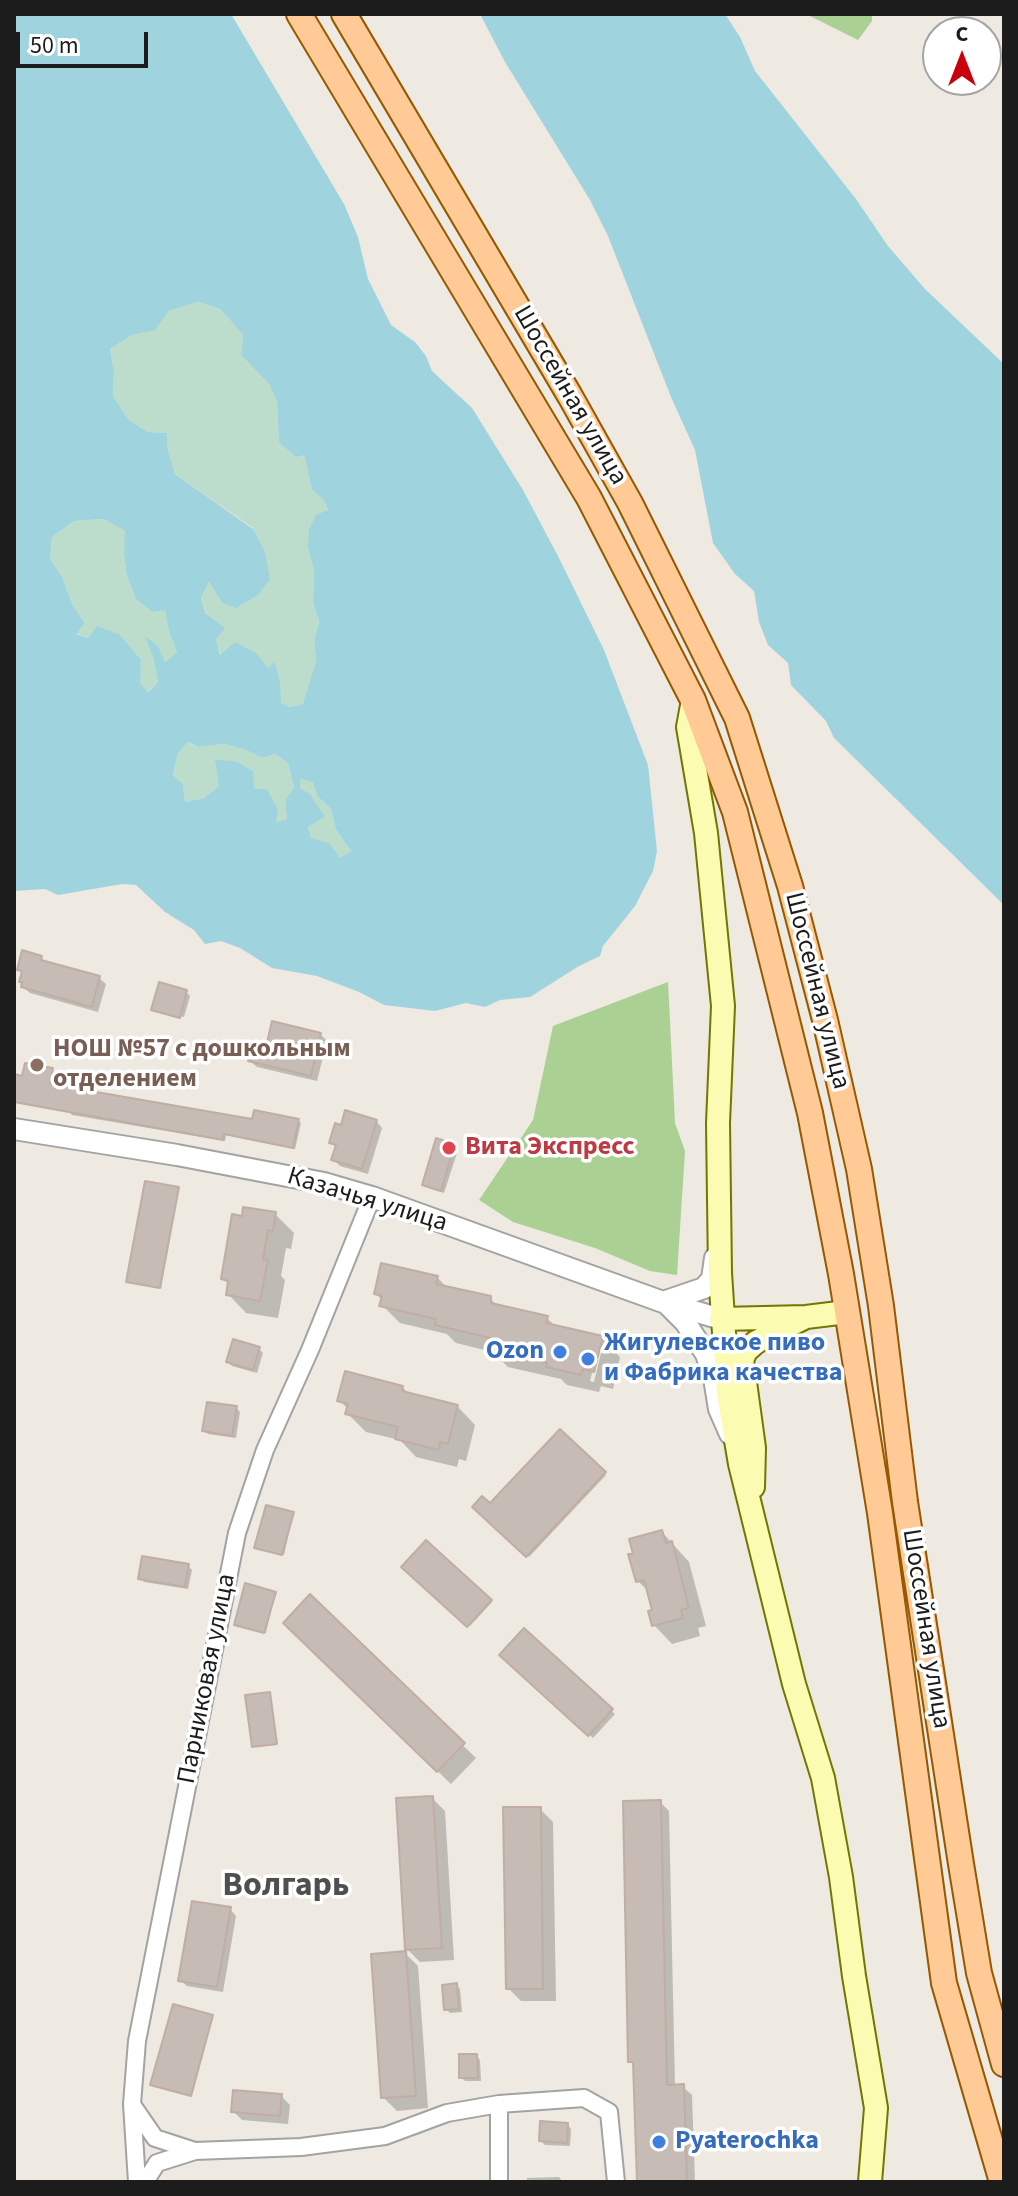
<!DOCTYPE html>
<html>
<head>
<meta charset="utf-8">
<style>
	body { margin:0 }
	#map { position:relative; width:1018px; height:2196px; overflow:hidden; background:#eee9e1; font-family:"Source Sans 3",sans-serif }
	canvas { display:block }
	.frame { position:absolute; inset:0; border:16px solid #1c1c1c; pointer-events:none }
	.north { position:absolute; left:922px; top:16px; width:80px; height:80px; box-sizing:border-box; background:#fff; border:2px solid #a4a4a4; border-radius:50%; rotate:0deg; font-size:22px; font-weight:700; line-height:32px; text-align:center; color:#1c1c1c }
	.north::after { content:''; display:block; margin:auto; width:28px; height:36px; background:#c9000e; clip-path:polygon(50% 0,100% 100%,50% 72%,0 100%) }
	.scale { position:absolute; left:16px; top:32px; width:132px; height:36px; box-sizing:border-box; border:4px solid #1c1c1c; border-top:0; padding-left:10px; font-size:24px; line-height:28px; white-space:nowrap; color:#1c1c1c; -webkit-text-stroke:6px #fff; paint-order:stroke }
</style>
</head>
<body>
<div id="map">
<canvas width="1018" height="2196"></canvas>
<div class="frame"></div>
<div class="north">С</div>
<div class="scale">50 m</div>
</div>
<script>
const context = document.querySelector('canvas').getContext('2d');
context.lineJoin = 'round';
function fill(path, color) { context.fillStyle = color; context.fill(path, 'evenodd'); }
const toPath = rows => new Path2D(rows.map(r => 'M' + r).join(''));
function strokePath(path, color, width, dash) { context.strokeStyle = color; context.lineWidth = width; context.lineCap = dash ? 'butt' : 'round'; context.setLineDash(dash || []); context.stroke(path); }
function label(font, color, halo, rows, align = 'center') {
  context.font = font + ' "Source Sans 3",sans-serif'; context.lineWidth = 7; context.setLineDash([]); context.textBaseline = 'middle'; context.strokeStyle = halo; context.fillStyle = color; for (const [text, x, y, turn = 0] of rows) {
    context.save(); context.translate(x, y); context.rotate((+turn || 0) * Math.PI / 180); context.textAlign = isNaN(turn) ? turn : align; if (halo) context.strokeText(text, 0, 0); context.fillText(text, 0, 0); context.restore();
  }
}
const forest = toPath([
	[806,14,872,14,872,21,858,40],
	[668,982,675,1123,685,1151,677,1275,650,1271,595,1248,513,1222,479,1200,533,1120,553,1026]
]);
const wetland = toPath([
	[198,302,220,309,243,335,241,355,269,384,277,402,279,442,304,455,312,490,323,499,328,511,308,548,314,570,313,602,319,620,314,640,316,661,304,704,290,707,280,703,280,682,275,661,268,669,221,656,201,598,209,582,222,603,253,528,175,474,168,450,167,433,148,432,129,420,113,396,114,372,110,349,132,335,155,329,169,311],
	[104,519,126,531,124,554,127,577,136,599,165,610,169,632,177,652,165,664,153,657,158,682,147,692,88,638,75,633,85,623,73,606,62,577,50,558,52,537,74,521],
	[187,742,198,747,224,744,246,750,262,758,275,754,288,763,294,787,285,800,287,819,276,822,254,789,219,786,204,798,185,802,183,784,173,775,178,753],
	[300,779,313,781,317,796,331,809,336,830,351,851,339,859,311,838,308,827,324,817,299,788]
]);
const water = toPath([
	[14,14,231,14,344,204,358,237,368,279,391,325,415,342,426,356,432,371,472,408,523,490,559,558,604,650,648,765,657,851,653,871,635,906,603,946,600,956,579,966,530,997,500,1000,485,1007,466,1003,435,1011,384,1005,359,992,317,976,272,968,240,948,221,941,205,944,194,930,165,912,136,885,122,884,58,895,45,889,14,891],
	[198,302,220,309,243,335,241,355,269,384,277,402,279,442,296,457,304,455,312,490,323,499,328,510,316,515,309,529,308,548,314,570,313,602,319,621,314,640,316,661,303,704,290,707,281,703,280,682,275,661,268,668,256,653,235,642,220,655,216,639,225,628,206,614,201,598,209,582,222,603,236,608,258,595,270,579,265,552,253,529,175,474,168,450,167,433,148,432,129,420,113,396,114,372,110,349,132,335,155,330,169,311],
	[104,519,125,531,124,554,127,577,136,599,153,612,165,610,169,632,177,652,165,663,158,646,145,636,153,657,158,682,148,692,140,683,141,660,120,635,97,626,88,638,76,634,85,623,73,606,62,577,50,558,52,537,74,521],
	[188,742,198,747,224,744,246,750,262,758,275,754,288,763,294,787,285,800,287,819,276,822,278,810,267,789,254,789,253,771,235,761,215,760,219,786,204,798,185,802,183,784,173,775,178,753],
	[300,779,313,782,317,796,331,809,336,830,351,851,340,858,329,843,311,838,308,827,325,817,310,794,300,788],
	[480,14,725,14,740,37,755,71,856,199,888,246,925,289,1004,364,1004,905,834,738,826,721,791,685,788,663,768,645,759,622,754,591,735,574,713,543,695,450,671,397,608,236,590,200,505,62]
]);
const shadow = toPath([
	[41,957,47,964,99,978,106,984,98,1012,30,993,23,987,21,981,23,973,19,969],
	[186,992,190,996,184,1017,154,1010],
	[320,1034,327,1041,317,1081,257,1067,250,1061,267,1050],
	[52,1070,54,1072,52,1087,254,1121,298,1121,301,1123,295,1149,226,1135,225,1141,72,1115,70,1112,14,1102,14,1076,24,1078],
	[376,1121,382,1128,368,1174,340,1166,333,1159,337,1148,331,1143,342,1127],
	[454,1146,458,1150,444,1193,428,1188,424,1184],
	[178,1189,161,1288,129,1282],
	[275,1214,294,1233,291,1249,286,1248,281,1276,285,1280,278,1318,246,1313,228,1294,230,1285,224,1279],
	[437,1277,448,1289,490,1298,498,1307,547,1318,556,1327,602,1338,620,1357,613,1389,601,1386,599,1392,567,1385,561,1379,508,1367,493,1352,456,1343,447,1334,400,1323,382,1305,383,1301,376,1294],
	[598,1349,602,1349,594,1382,590,1381],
	[259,1349,263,1353,257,1373,232,1366,228,1362],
	[402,1387,410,1395,457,1406,475,1425,466,1461,459,1459,457,1467,416,1457,400,1440,366,1432,347,1413,348,1409,340,1401],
	[236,1408,240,1412,236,1438,208,1434,204,1430],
	[560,1432,606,1475,529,1557,475,1507,490,1506],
	[293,1514,284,1555,258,1549],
	[662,1532,689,1562,706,1626,698,1628,700,1636,672,1644,654,1625,654,1611,650,1593,638,1581],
	[426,1543,492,1602,470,1626,404,1567],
	[188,1566,192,1570,188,1589,144,1582,140,1578],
	[275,1593,266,1633,237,1625],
	[310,1597,476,1758,451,1784,285,1623],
	[524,1631,615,1714,593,1738,502,1655],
	[432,1798,445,1811,454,1960,420,1962,407,1949],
	[660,1802,669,1811,675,2087,683,2087,692,2095,695,2182,639,2182,635,2065,630,2061],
	[540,1809,553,1822,556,2001,521,2001,508,1988],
	[230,1909,236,1916,223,1992,187,1986,180,1980],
	[405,1953,418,1966,428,2108,397,2111,383,2097],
	[456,1985,460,1989,462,2012,450,2013,446,2009],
	[212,2017,192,2096,154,2086],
	[476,2056,480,2060,481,2081,465,2081,461,2077],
	[281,2096,290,2105,288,2124,242,2120,233,2111],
	[568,2125,571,2129,570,2146,545,2145,541,2141],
	[559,2177,563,2182,527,2182,527,2178]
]);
const building = toPath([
	[22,950,42,956,41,960,100,976,92,1007,21,987,22,982,19,982,22,971,17,970,22,950],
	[159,982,187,990,180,1018,151,1010,159,982],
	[272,1021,321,1033,311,1076,248,1061,252,1044,266,1047,272,1021],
	[25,1063,53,1068,50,1084,252,1119,254,1110,299,1119,293,1148,224,1134,223,1140,14,1102,14,1074,22,1076,25,1063],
	[345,1110,377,1120,362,1169,331,1160,336,1145,329,1143,335,1123,341,1125,345,1110],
	[436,1138,455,1144,441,1191,422,1185,436,1138],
	[145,1181,179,1187,160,1288,126,1282,145,1181],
	[243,1207,276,1212,273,1231,268,1230,263,1259,268,1260,260,1301,226,1295,228,1281,221,1279,232,1214,242,1216,243,1207],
	[381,1263,438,1276,436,1284,491,1296,491,1303,548,1316,546,1323,603,1336,594,1372,583,1369,581,1375,546,1367,547,1363,488,1349,490,1338,435,1325,436,1319,379,1306,382,1296,374,1294,381,1263],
	[233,1339,260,1347,253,1370,226,1362,233,1339],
	[345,1371,403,1386,402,1391,458,1405,448,1444,440,1442,439,1450,395,1439,398,1427,345,1414,348,1404,337,1401,345,1371],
	[207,1402,237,1406,232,1436,202,1431,207,1402],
	[560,1429,606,1472,526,1557,472,1507,482,1496,490,1503,560,1429],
	[266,1505,294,1512,282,1555,254,1548,266,1505],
	[662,1530,666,1543,672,1541,689,1608,681,1610,683,1618,652,1626,648,1611,652,1610,644,1580,636,1582,628,1554,633,1554,629,1539,662,1530],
	[426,1540,492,1600,467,1627,401,1567,426,1540],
	[142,1556,189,1564,185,1587,138,1579,142,1556],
	[245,1583,276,1592,264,1633,234,1625,245,1583],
	[310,1594,465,1743,437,1772,283,1623,310,1594],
	[524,1628,613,1709,588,1736,499,1655,524,1628],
	[270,1692,277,1744,252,1747,245,1695,270,1692],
	[433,1796,442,1948,405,1950,396,1798,433,1796],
	[661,1800,667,2085,684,2084,687,2182,637,2182,633,2062,628,2062,623,1801,661,1800],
	[503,1807,541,1807,543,1989,506,1989,503,1807],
	[192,1901,231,1907,217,1987,178,1981,192,1901],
	[406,1951,416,2096,381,2098,371,1954,406,1951],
	[457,1983,459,2009,444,2010,442,1985,457,1983],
	[173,2004,213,2015,191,2096,150,2085,173,2004],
	[459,2054,477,2054,478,2078,459,2078,459,2054],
	[233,2090,282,2094,280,2116,231,2112,233,2090],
	[540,2121,568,2123,567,2143,539,2141,540,2121]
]);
const minor = toPath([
	[499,2104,499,2182],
	[133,2106,155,2138,195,2151,301,2147,385,2136,447,2113,499,2104,584,2098,609,2112,616,2182],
	[137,2182,132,2104,137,2041,237,1533,265,1450,310,1350,372,1197],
	[145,2182,157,2163,195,2151]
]);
const tertiary = toPath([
	[14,1129,177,1155,324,1183,372,1197,663,1302,721,1319],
	[663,1302,704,1288,712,1279,715,1258],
	[667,1304,685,1322,706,1354,714,1378,719,1409,730,1434]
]);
const secondary = toPath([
	[693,700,688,727,706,833,723,1006,718,1123,720,1273,728,1393,740,1464,794,1684,823,1778,841,1877,854,1976,876,2108,870,2182],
	[721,1319,806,1317,847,1312],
	[753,1487,754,1448,742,1360,746,1351,756,1342,806,1317]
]);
const primary = toPath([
	[299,14,589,498,693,700,735,812,810,1113,841,1274,880,1513,944,1983,1002,2182],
	[344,14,570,396,630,503,737,718,790,886,825,1020,859,1169,881,1306,905,1502,961,1864,979,1973,1004,2064]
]);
const markers = [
	[37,1065,8,"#8d6e63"],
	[449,1148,8,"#e0444e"],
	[560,1352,8,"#3f7fe0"],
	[588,1359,8,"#3f7fe0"],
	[659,2142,8,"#3f7fe0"]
];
const streetNames = [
	["Шоссейная улица",569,396,60],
	["Шоссейная улица",816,991,76],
	["Казачья улица",367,1201,17],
	["Шоссейная улица",925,1629,81],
	["Парниковая улица",208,1679,-79]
];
const educationNames = [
	["НОШ №57 с дошкольным",53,1050],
	["отделением",53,1080]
];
const healthNames = [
	["Вита Экспресс",465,1148]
];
const shopNames = [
	["Жигулевское пиво",604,1344],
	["и Фабрика качества",604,1374],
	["Ozon",544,1352,"right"],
	["Pyaterochka",675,2142]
];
const districtNames = [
	["Волгарь",286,1888]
];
fill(forest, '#aad094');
fill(wetland, '#bdddcc');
fill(water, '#9fd4de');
fill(shadow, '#0003');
fill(building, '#c6bbb5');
strokePath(building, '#c0aea3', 2);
strokePath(minor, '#a3a3a3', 20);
strokePath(tertiary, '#a3a3a3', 24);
strokePath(secondary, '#727700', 26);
strokePath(primary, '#955900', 28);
strokePath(minor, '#fff', 16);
strokePath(tertiary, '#fff', 20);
strokePath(secondary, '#fcfbb2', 22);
strokePath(primary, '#ffca96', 24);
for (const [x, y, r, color] of markers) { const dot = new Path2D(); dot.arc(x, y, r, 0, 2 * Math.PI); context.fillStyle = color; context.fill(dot); strokePath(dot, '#fff', 3); }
label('26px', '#1c1c1c', '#fff', streetNames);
label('bold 26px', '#785e54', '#fff', educationNames, 'left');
label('bold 26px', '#be3a42', '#fff', healthNames, 'left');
label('bold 26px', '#366cbe', '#fff', shopNames, 'left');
label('bold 34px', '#4f4f4f', '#fff', districtNames);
</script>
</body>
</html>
